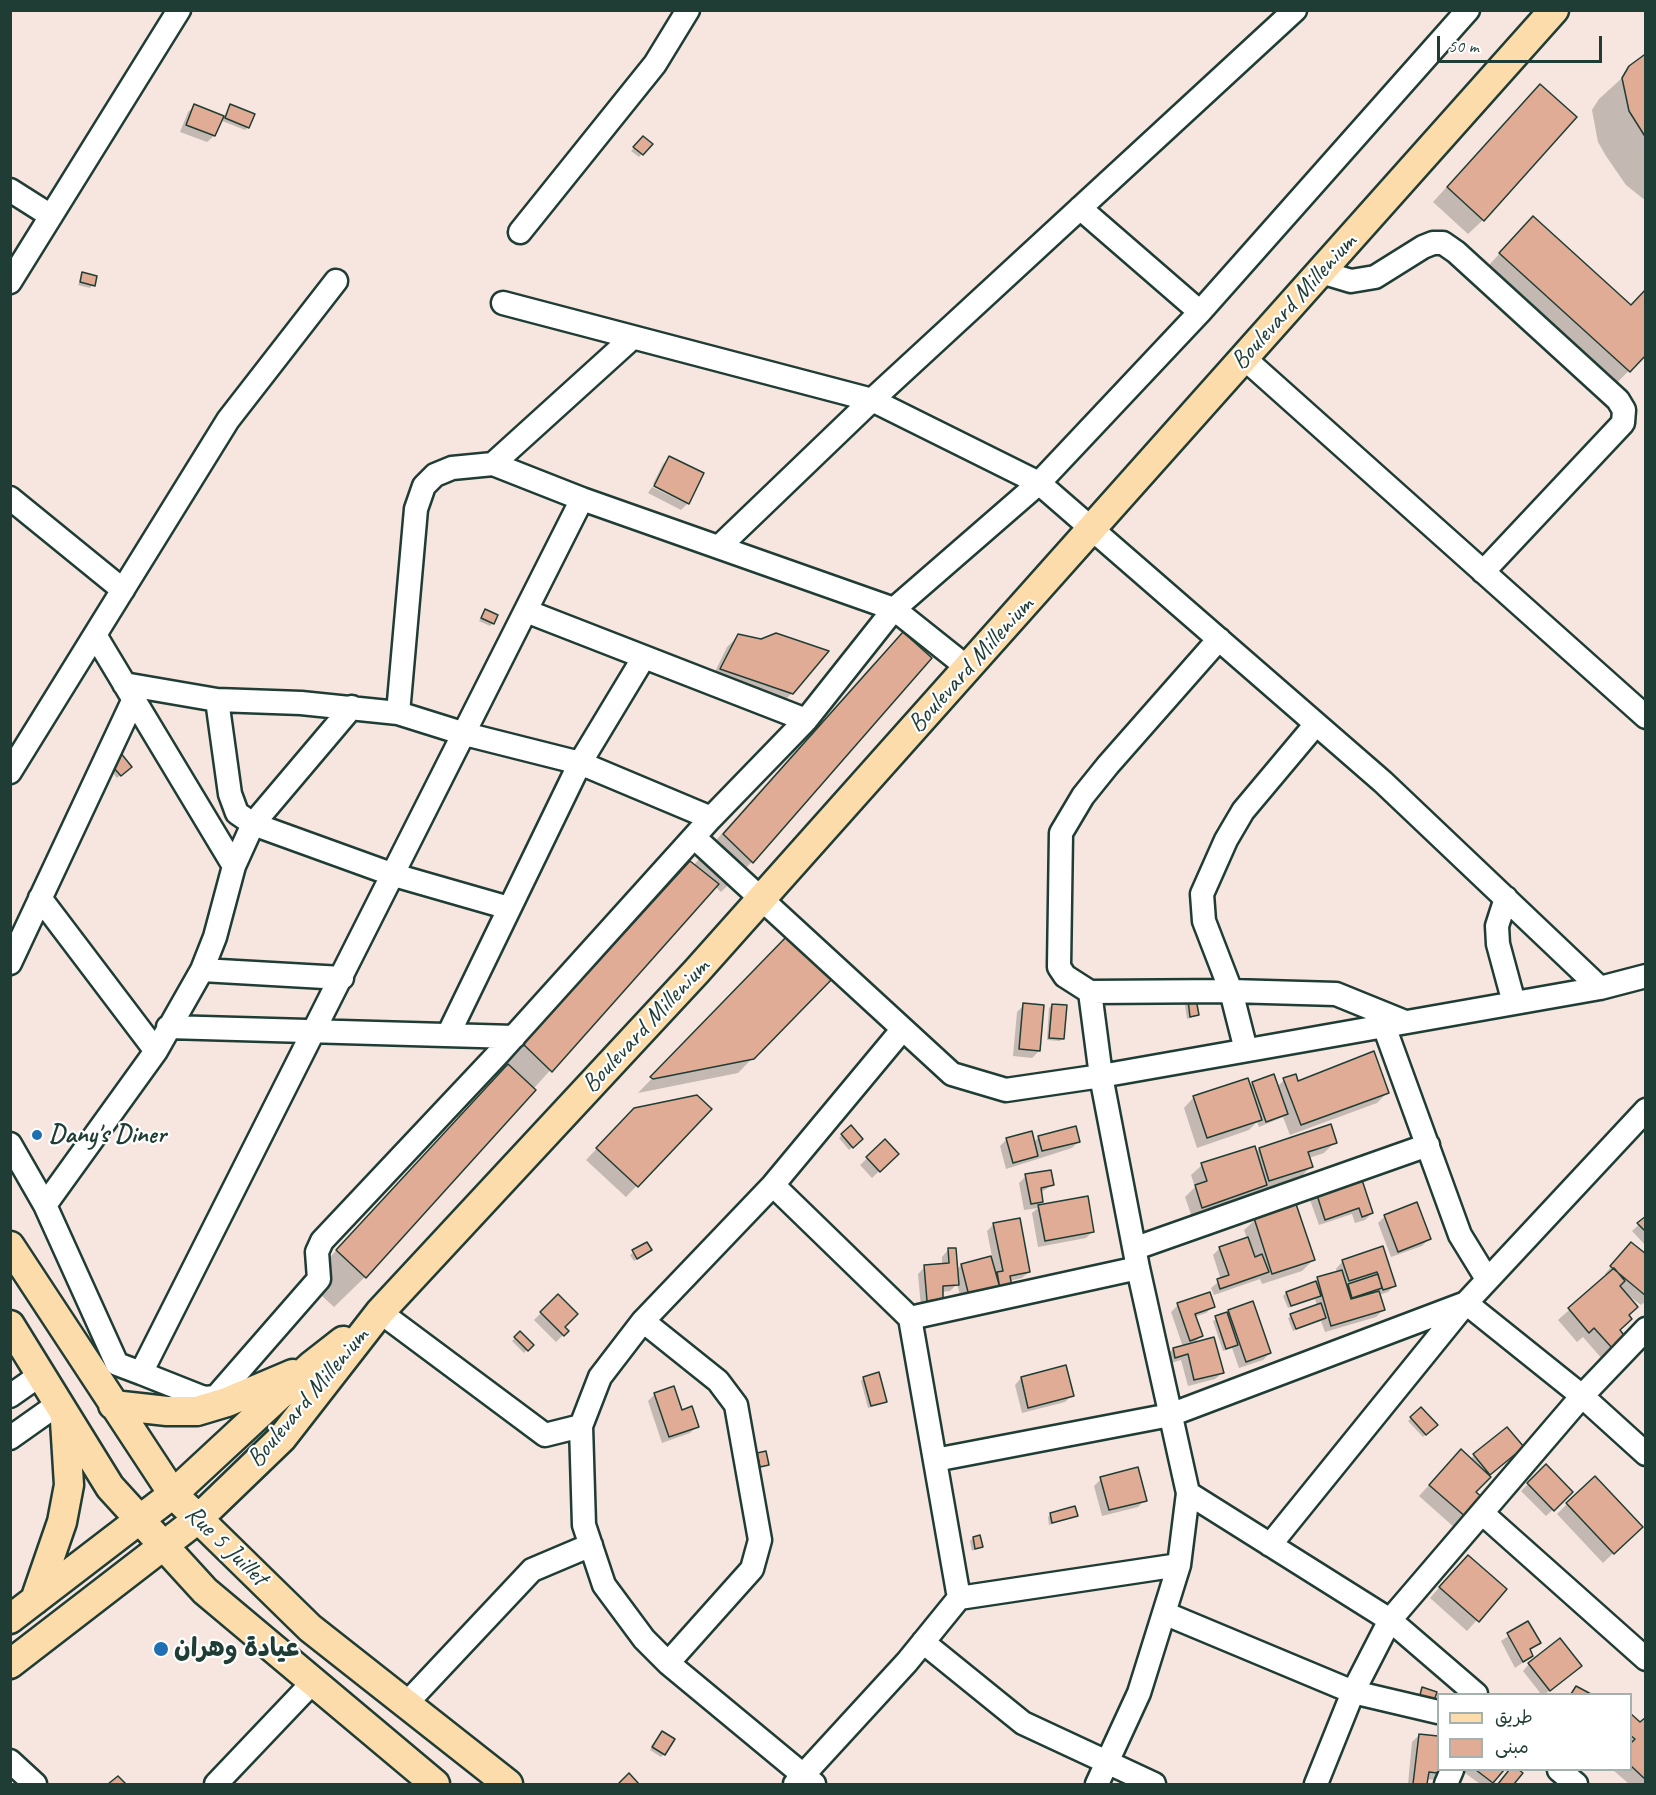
<!DOCTYPE html>
<html>
<head>
<meta charset="utf-8">
<style>
	body { margin:0 }
	#map { position:relative; width:1656px; height:1795px; overflow:hidden; background:#f6e6df; font-family:Caveat,"Playpen Sans Arabic",sans-serif }
	canvas { display:block }
	.frame { position:absolute; inset:0; border:12px solid #1f3d34; pointer-events:none }
	.legend { position:absolute; left:1437px; top:1693px; width:195px; height:78px; box-sizing:border-box; background:#fff; border:2px solid #a5b1ae; margin:0; padding:8px 10px; list-style:none; font-size:18px; color:#1f3d34 }
	.legend li { display:flex; align-items:center; gap:12px; height:30px }
	.legend b { width:30px; border:2px solid #a5b1ae }
	.scale { position:absolute; left:1437px; top:36px; width:165px; height:27px; box-sizing:border-box; border:3px solid #1f3d34; border-top:0; padding-left:8px; font-size:18px; line-height:21px; white-space:nowrap; color:#1f3d34; -webkit-text-stroke:4px #fff; paint-order:stroke }
</style>
</head>
<body>
<div id="map">
<canvas width="1656" height="1795"></canvas>
<div class="frame"></div>
<ul class="legend">
<li><b style="height:8px;background:#fddcac"></b>طريق</li>
<li><b style="height:16px;background:#e1ac95"></b>مبنى</li>
</ul>
<div class="scale">50 m</div>
</div>
<script>
const context = document.querySelector('canvas').getContext('2d');
context.lineJoin = 'round';
function fill(path, color) { context.fillStyle = color; context.fill(path, 'evenodd'); }
const toPath = rows => new Path2D(rows.map(r => 'M' + r).join(''));
function strokePath(path, color, width, dash) { context.strokeStyle = color; context.lineWidth = width; context.lineCap = dash ? 'butt' : 'round'; context.setLineDash(dash || []); context.stroke(path); }
function label(font, color, halo, rows, align = 'center') {
  context.font = font + ' Caveat,"Playpen Sans Arabic",sans-serif'; context.lineWidth = 4.5; context.setLineDash([]); context.textBaseline = 'middle'; context.strokeStyle = halo; context.fillStyle = color; for (const [text, x, y, turn = 0] of rows) {
    context.save(); context.translate(x, y); context.rotate((+turn || 0) * Math.PI / 180); context.textAlign = isNaN(turn) ? turn : align; if (halo) context.strokeText(text, 0, 0); context.fillText(text, 0, 0); context.restore();
  }
}
const shadow = toPath([
	[1646,56,1646,201,1626,185,1606,156,1598,142,1592,110,1599,99],
	[1526,100,1483,220,1468,234,1433,202],
	[195,105,224,117,231,106,248,127,245,130,220,120,214,136,207,142,180,132,188,112],
	[643,138,651,144,639,157,631,151],
	[1512,240,1646,353,1607,393,1479,276],
	[83,274,93,285,90,288,78,285],
	[670,457,688,501,653,484,663,464],
	[652,487,687,504,681,510,648,493],
	[485,611,493,623,490,626,479,621],
	[903,634,752,862,721,892,715,886,365,1277,334,1307,307,1282,496,1078,493,1075,660,894,691,863,693,866,872,665],
	[738,636,792,693,781,704,711,680,727,647],
	[102,761,127,770,117,778],
	[790,935,833,976,738,1073,638,1093],
	[1188,1001,1197,1015,1187,1019,1185,1005],
	[1024,1005,1039,1051,1032,1058,1013,1056,1017,1012],
	[1052,1005,1063,1038,1060,1041,1047,1040,1049,1008],
	[1284,1080,1388,1092,1377,1103,1290,1135,1283,1117,1259,1127,1257,1122,1249,1130,1197,1148,1184,1108,1194,1097,1249,1087,1252,1083,1277,1087],
	[710,1109,626,1197,586,1160,623,1121],
	[851,1127,861,1139,849,1150,839,1138],
	[1039,1137,1079,1141,1072,1148,1006,1169,1000,1146,1007,1139,1033,1143],
	[885,1141,897,1154,872,1178,860,1165],
	[1335,1142,1324,1153,1309,1158,1311,1166,1301,1177,1192,1217,1185,1197,1195,1187,1191,1175,1202,1165,1255,1153,1259,1149],
	[1026,1176,1052,1185,1040,1193,1042,1201,1036,1207,1087,1198,1093,1231,1086,1238,1038,1247,1032,1213,1038,1208,1024,1210,1019,1183],
	[1360,1179,1372,1213,1365,1220,1355,1223,1352,1214,1319,1225,1310,1200,1317,1194],
	[1385,1216,1429,1239,1422,1246,1391,1257,1378,1223],
	[1646,1218,1646,1246,1632,1231],
	[1255,1220,1313,1260,1302,1271,1262,1284,1260,1279,1214,1295,1211,1288,1221,1280,1213,1255,1220,1248,1247,1239,1244,1230],
	[994,1224,1029,1272,1022,1278,1009,1281,1010,1286,962,1302,957,1284,950,1291,941,1292,942,1299,935,1306,921,1307,918,1274,925,1267,942,1265,942,1257,948,1250,956,1271,961,1265,992,1257,987,1231],
	[646,1244,647,1252,634,1261,630,1255],
	[1382,1248,1395,1285,1388,1292,1379,1295,1383,1310,1376,1317,1325,1332,1321,1321,1293,1331,1288,1318,1317,1306,1315,1299,1288,1308,1283,1296,1286,1293,1337,1273,1336,1269,1342,1262],
	[1625,1250,1643,1253,1646,1251,1646,1301,1641,1305,1621,1290,1628,1315,1618,1331,1625,1339,1603,1360,1583,1337,1577,1342,1558,1320,1607,1276,1605,1274],
	[1209,1294,1213,1306,1206,1313,1194,1317,1201,1336,1193,1344,1222,1373,1215,1379,1188,1386,1181,1360,1168,1364,1166,1356,1173,1349,1183,1347,1171,1312,1178,1305],
	[558,1296,563,1327,567,1331,556,1342,534,1320],
	[1229,1312,1270,1353,1263,1360,1239,1368,1232,1348,1223,1351,1213,1321],
	[520,1333,532,1345,524,1353,512,1341],
	[864,1378,885,1401,882,1404,868,1408,861,1381],
	[1021,1378,1072,1395,1065,1402,1022,1413,1015,1385],
	[655,1394,682,1412,697,1426,690,1433,662,1443,648,1401],
	[1421,1409,1436,1425,1423,1437,1408,1421],
	[1507,1429,1515,1454,1488,1476,1474,1493,1482,1499,1455,1528,1419,1496,1450,1462,1470,1459],
	[758,1454,768,1464,757,1469,755,1457],
	[1546,1466,1571,1492,1546,1516,1521,1491],
	[1101,1479,1145,1500,1138,1507,1102,1516,1094,1486],
	[1567,1504,1630,1537,1603,1563,1557,1514],
	[1051,1514,1076,1516,1049,1525,1048,1517],
	[973,1538,981,1546,972,1551,970,1541],
	[1457,1567,1505,1589,1467,1631,1430,1598],
	[1528,1623,1539,1643,1529,1651,1532,1656,1515,1668,1501,1641],
	[1529,1664,1573,1673,1545,1694,1541,1694,1523,1671],
	[1630,1715,1640,1724,1646,1719,1646,1784,1629,1784,1613,1770,1630,1770],
	[662,1733,664,1754,661,1757,650,1750],
	[1419,1735,1438,1737,1438,1770,1444,1770,1436,1780,1426,1779,1426,1784,1408,1784,1412,1742],
	[1461,1770,1502,1770,1490,1784,1480,1784]
]);
const building = toPath([
	[1644,55,1646,55,1646,138,1629,111,1622,78,1629,66,1644,55],
	[1540,84,1577,117,1484,221,1447,187,1540,84],
	[194,104,224,116,215,136,186,125,194,104],
	[230,104,255,114,249,128,225,118,230,104],
	[643,136,653,144,643,155,633,147,643,136],
	[1533,216,1631,305,1646,289,1646,355,1630,372,1499,253,1533,216],
	[82,272,97,276,95,286,80,282,82,272],
	[669,456,704,473,689,504,654,486,669,456],
	[485,609,498,615,494,624,481,618,485,609],
	[903,632,932,658,753,863,723,834,903,632],
	[776,633,829,651,793,694,720,669,738,634,761,639,776,633],
	[116,747,132,767,121,776,104,757,116,747],
	[690,861,719,884,552,1072,523,1044,690,861],
	[790,933,835,976,754,1059,653,1079,650,1077,790,933],
	[1196,999,1199,1015,1190,1017,1188,1000,1196,999],
	[1023,1003,1044,1005,1040,1051,1019,1049,1023,1003],
	[1052,1004,1067,1005,1064,1039,1049,1038,1052,1004],
	[1374,1051,1389,1093,1301,1125,1283,1078,1296,1074,1298,1081,1374,1051],
	[508,1064,536,1090,366,1278,336,1250,508,1064],
	[1274,1074,1288,1114,1266,1122,1252,1082,1274,1074],
	[1248,1078,1262,1120,1207,1138,1193,1096,1248,1078],
	[697,1095,712,1109,638,1187,596,1148,634,1108,697,1095],
	[1331,1124,1337,1143,1308,1152,1313,1167,1269,1181,1259,1148,1331,1124],
	[851,1125,863,1139,853,1148,841,1134,851,1125],
	[1076,1126,1080,1142,1042,1151,1038,1136,1076,1126],
	[1032,1131,1038,1156,1013,1163,1006,1138,1032,1131],
	[885,1139,899,1154,880,1172,866,1157,885,1139],
	[1255,1146,1267,1185,1202,1208,1195,1185,1207,1181,1201,1163,1255,1146],
	[1051,1170,1054,1185,1041,1188,1043,1202,1031,1204,1025,1174,1051,1170],
	[1361,1177,1373,1213,1362,1217,1359,1208,1325,1220,1316,1192,1361,1177],
	[1088,1196,1094,1232,1045,1241,1038,1205,1088,1196],
	[1417,1202,1431,1239,1398,1252,1384,1215,1417,1202],
	[1296,1204,1315,1260,1272,1274,1254,1218,1296,1204],
	[1646,1216,1646,1232,1637,1223,1646,1216],
	[1020,1218,1030,1272,1010,1276,1012,1287,1000,1289,997,1272,1003,1271,993,1223,1020,1218],
	[1248,1237,1255,1257,1262,1254,1269,1272,1220,1289,1217,1279,1229,1275,1219,1247,1248,1237],
	[647,1242,652,1250,637,1259,632,1250,647,1242],
	[1631,1242,1646,1254,1646,1296,1610,1266,1631,1242],
	[1383,1246,1396,1286,1383,1290,1377,1272,1349,1281,1342,1260,1383,1246],
	[948,1248,956,1248,959,1285,943,1286,943,1299,927,1301,924,1265,949,1263,948,1248],
	[991,1256,1000,1288,969,1296,961,1264,991,1256],
	[1614,1268,1625,1281,1620,1286,1638,1307,1629,1315,1632,1319,1620,1330,1627,1339,1614,1350,1594,1328,1589,1333,1568,1308,1614,1268],
	[1342,1270,1351,1299,1379,1291,1385,1310,1331,1326,1317,1277,1342,1270],
	[1378,1274,1382,1288,1352,1298,1348,1284,1378,1274],
	[1316,1281,1321,1296,1291,1306,1286,1292,1316,1281],
	[1210,1292,1215,1307,1195,1314,1203,1336,1190,1341,1177,1303,1210,1292],
	[558,1294,578,1314,565,1327,569,1331,564,1336,540,1312,558,1294],
	[1253,1301,1271,1353,1246,1362,1228,1310,1253,1301],
	[1321,1303,1326,1318,1296,1329,1290,1314,1321,1303],
	[1227,1312,1238,1345,1226,1349,1215,1316,1227,1312],
	[520,1331,534,1345,528,1351,514,1337,520,1331],
	[1214,1337,1224,1373,1194,1380,1188,1354,1175,1358,1173,1348,1214,1337],
	[1066,1365,1074,1396,1028,1408,1021,1377,1066,1365],
	[879,1372,887,1402,871,1406,863,1377,879,1372],
	[674,1386,682,1410,692,1406,699,1427,669,1437,654,1393,674,1386],
	[1421,1407,1438,1425,1426,1435,1410,1417,1421,1407],
	[1507,1427,1524,1447,1490,1475,1473,1454,1507,1427],
	[1461,1449,1491,1477,1476,1492,1484,1499,1467,1518,1429,1485,1461,1449],
	[766,1451,769,1465,760,1467,757,1453,766,1451],
	[1546,1464,1573,1492,1554,1511,1527,1483,1546,1464],
	[1138,1467,1147,1501,1109,1510,1100,1477,1138,1467],
	[1595,1476,1643,1527,1614,1554,1566,1503,1595,1476],
	[1075,1506,1078,1516,1052,1523,1050,1513,1075,1506],
	[980,1535,983,1547,975,1549,973,1537,980,1535],
	[1468,1555,1507,1589,1479,1622,1439,1587,1468,1555],
	[1528,1621,1541,1643,1530,1649,1533,1656,1523,1662,1507,1633,1528,1621],
	[1560,1638,1582,1666,1550,1691,1528,1663,1560,1638],
	[1576,1686,1591,1694,1571,1694,1576,1686],
	[1422,1687,1437,1692,1432,1707,1418,1703,1422,1687],
	[1630,1713,1640,1722,1646,1717,1646,1780,1630,1765,1630,1744,1635,1739,1630,1735,1630,1713],
	[662,1731,675,1739,665,1755,652,1747,662,1731],
	[1419,1734,1438,1736,1438,1770,1445,1770,1445,1774,1429,1772,1427,1784,1413,1784,1419,1734],
	[1476,1770,1504,1770,1493,1783,1476,1770],
	[1509,1770,1519,1770,1523,1773,1514,1784,1498,1784,1509,1770],
	[629,1773,639,1784,620,1784,619,1783,629,1773],
	[118,1776,126,1784,108,1784,118,1776]
]);
const minor = toPath([
	[10,190,51,216],
	[1080,208,1200,312],
	[520,232,655,64,688,10],
	[1321,272,1351,281,1375,277,1423,247,1433,243,1443,243,1456,252,1618,400,1624,410,1623,423,1483,572],
	[10,282,179,10],
	[503,303,872,400,1039,483,1383,782,1600,988],
	[1244,358,1646,717],
	[493,464,632,338],
	[10,498,123,590],
	[582,499,141,1373,204,1398,216,1397,319,1279,317,1252,322,1241,499,1053,711,818,806,720,894,609,1039,483,1200,312,1468,10],
	[720,546,872,400,1295,10],
	[526,611,806,720],
	[95,635,234,866],
	[124,684,217,700,301,703,398,713,465,734,580,763,711,818],
	[217,700,230,794,237,813,253,824,394,875,509,908],
	[398,713,416,509,424,486,435,475,452,468,493,464,582,499,894,609,968,668],
	[10,772,228,420,336,281],
	[695,838,952,1074,1006,1090,1101,1076,1600,988,1646,976],
	[40,898,156,1051],
	[1506,898,1497,926,1498,944,1514,1003],
	[10,963,133,701],
	[202,970,342,978],
	[1090,992,1231,991,1204,921,1202,894,1226,840,1243,811,1316,724],
	[1384,1026,1460,1235,1487,1279],
	[168,1027,514,1037],
	[448,1035,580,763,644,657],
	[1246,1050,1231,991,1336,994,1405,1022],
	[10,1144,45,1205,117,1364,141,1373],
	[773,1185,910,1318,959,1598],
	[45,1205,156,1051,202,970,215,937,234,866,253,824,352,707],
	[1136,1248,1428,1145],
	[380,1312,545,1435,581,1426],
	[910,1318,1138,1268],
	[643,1321,718,1381,736,1405,760,1540,752,1569,668,1663],
	[10,1396,40,1375],
	[10,1438,58,1404],
	[935,1460,1170,1415,1466,1303,1582,1396,1646,1454],
	[1188,1493,1390,1620,1476,1694],
	[1482,1513,1646,1659],
	[1270,1545,1466,1303,1646,1110],
	[1164,1613,1353,1692,1438,1712],
	[923,1642,1023,1723,1154,1784],
	[406,1704,532,1570,591,1545],
	[10,1761,35,1784],
	[1559,1770,1576,1784],
	[216,1784,313,1682],
	[795,1784,907,1662,959,1598,1179,1565],
	[814,1784,668,1663,644,1639,604,1585,584,1525,581,1426,600,1377,643,1321,773,1185,902,1030],
	[1097,1784,1139,1693,1179,1565,1188,1493,1138,1268,1101,1076,1090,992,1065,976,1059,967,1061,833,1083,796,1108,765,1219,639],
	[1316,1784,1353,1692,1390,1620,1582,1396,1646,1329],
	[1446,1784,1452,1770]
]);
const major = toPath([
	[10,1246,173,1494,310,1628,508,1784],
	[10,1325,110,1487,205,1591,435,1784],
	[113,1405,167,1411,197,1411,227,1402,293,1374],
	[35,1600,62,1522,69,1485,65,1421],
	[10,1619,173,1494,311,1366,343,1341],
	[10,1664,198,1519,282,1438,380,1312,696,972,1554,10]
]);
const markers = [
	[37,1135,6,"#1f6fb2"],
	[161,1649,8,"#1f6fb2"]
];
const streetNames = [
	["Boulevard Millenium",1294,302,-48],
	["Boulevard Millenium",971,665,-48],
	["Boulevard Millenium",646,1026,-47],
	["Boulevard Millenium",308,1398,-50],
	["Rue 5 Juillet",226,1546,44]
];
const poiNames = [
	["Dany's Diner",49,1135],
	["عيادة وهران",174,1649]
];
fill(shadow, '#0003');
fill(building, '#e1ac95');
strokePath(building, '#1f3d34', 1.5);
strokePath(minor, '#1f3d34', 27);
strokePath(major, '#1f3d34', 33);
strokePath(minor, '#fff', 22);
strokePath(major, '#fddcac', 28);
for (const [x, y, r, color] of markers) { const dot = new Path2D(); dot.arc(x, y, r, 0, 2 * Math.PI); context.fillStyle = color; context.fill(dot); strokePath(dot, '#fff', 2); }
label('26px', '#1f3d34', '#fff', streetNames);
label('bold 26px', '#1f3d34', '#fff', poiNames, 'left');
</script>
</body>
</html>
